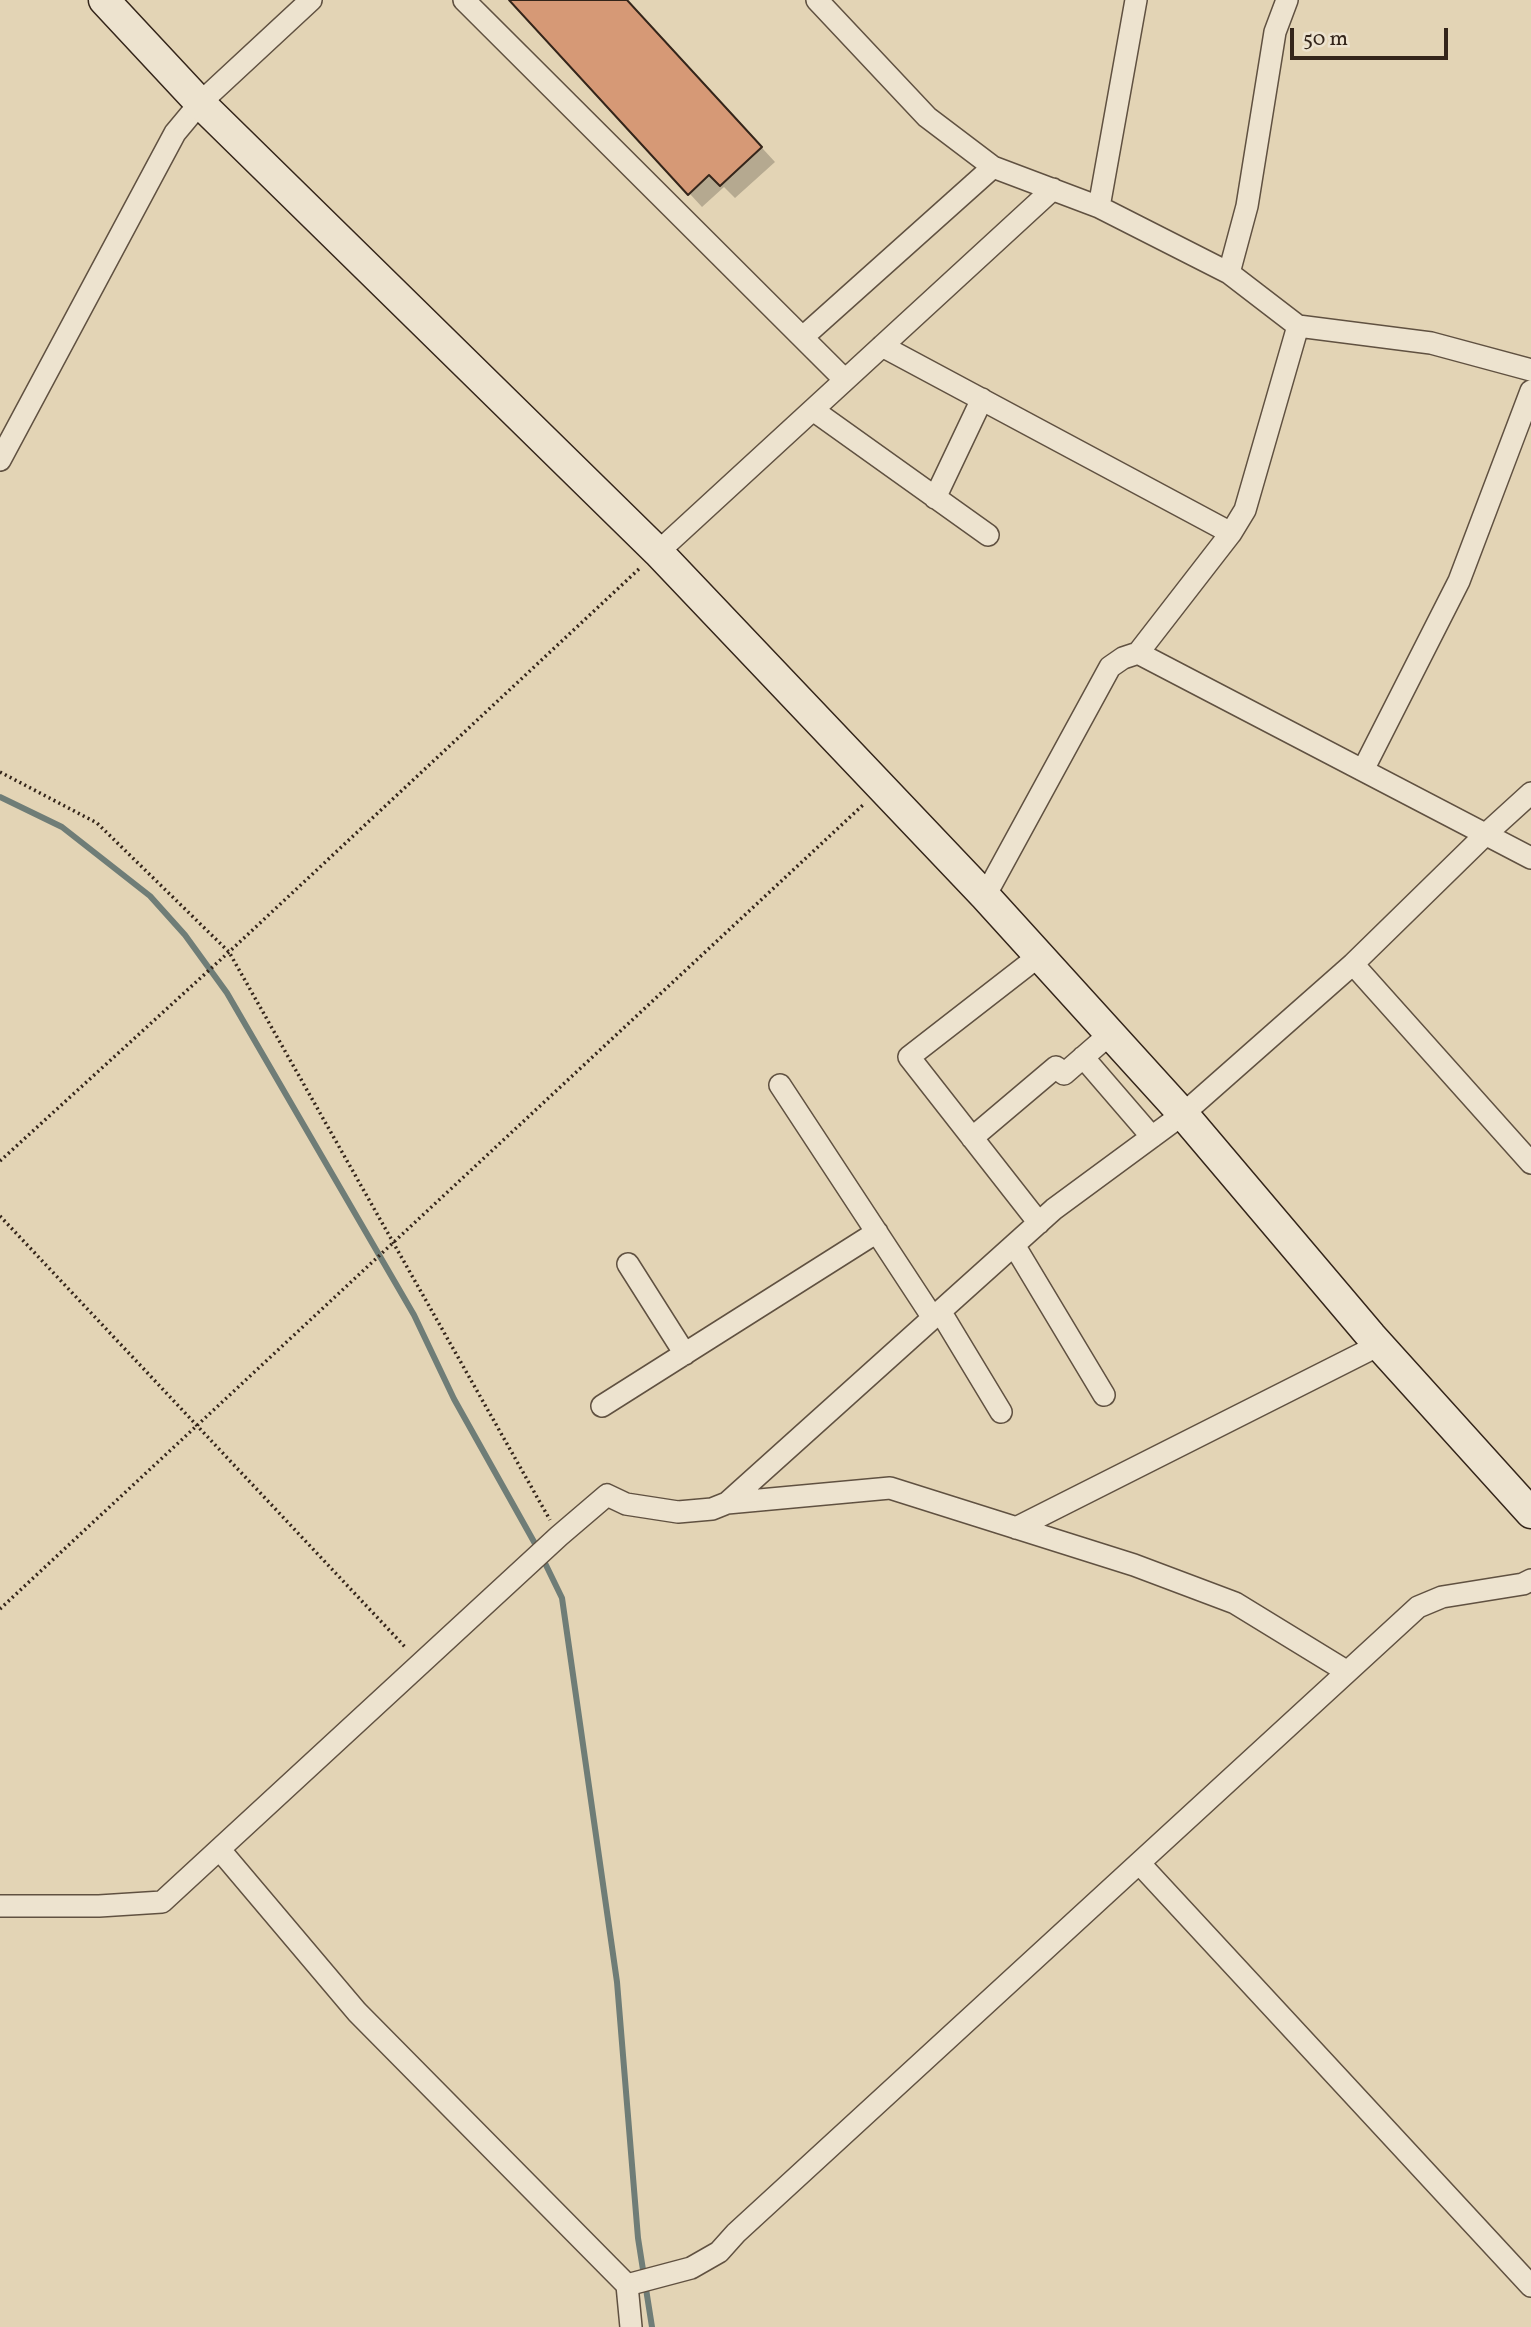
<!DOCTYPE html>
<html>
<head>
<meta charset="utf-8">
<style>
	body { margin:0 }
	#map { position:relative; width:1531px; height:2327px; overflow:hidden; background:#e3d4b5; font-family:Vollkorn,serif }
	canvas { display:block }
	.scale { position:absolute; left:1290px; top:28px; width:158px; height:32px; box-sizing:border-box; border:4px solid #34251a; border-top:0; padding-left:9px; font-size:21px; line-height:24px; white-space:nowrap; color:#34251a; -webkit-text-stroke:5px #ede3cf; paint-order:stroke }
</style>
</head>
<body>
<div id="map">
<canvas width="1531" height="2327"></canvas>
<div class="scale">50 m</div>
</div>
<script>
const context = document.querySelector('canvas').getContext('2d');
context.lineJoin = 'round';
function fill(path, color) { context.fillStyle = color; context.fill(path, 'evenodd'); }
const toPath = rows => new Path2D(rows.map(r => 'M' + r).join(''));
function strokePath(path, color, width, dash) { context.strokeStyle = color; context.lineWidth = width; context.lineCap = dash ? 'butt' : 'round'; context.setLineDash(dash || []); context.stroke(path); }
const shadow = toPath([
	[511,0,628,0,627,1,775,162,735,198,724,187,702,207]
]);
const stream = toPath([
	[0,797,62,827,150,896,185,935,227,993,414,1315,454,1399,538,1549],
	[543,1559,562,1598,617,1982,638,2238,652,2327]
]);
const building = toPath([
	[509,0,627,0,762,147,720,186,709,175,688,195,509,0]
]);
const path = toPath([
	[0,772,97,823,229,952,550,1520],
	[0,1161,229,952,640,568],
	[0,1216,406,1648],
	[0,1609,864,804]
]);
const street = toPath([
	[464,0,845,380],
	[817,0,927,117,993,167,1099,207,1229,273,1298,326,1431,343,1531,370],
	[1099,207,1136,0],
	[1229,273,1247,206,1275,32,1287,0],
	[803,337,993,167],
	[882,346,1231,533],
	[813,410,988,535],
	[0,460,175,133,200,103,311,0],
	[935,498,982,399],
	[658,552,1053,189],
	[1138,653,1531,858],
	[1363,770,1459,581,1531,391],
	[985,896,1110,667,1123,658,1138,653,1231,533,1245,510,1298,326],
	[1353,964,1531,1163],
	[1083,1057,1152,1137],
	[780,1085,933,1318],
	[972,1138,1056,1067,1064,1074,1110,1034],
	[1039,1223,909,1057,1039,956],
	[1014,1245,1104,1395],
	[628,1264,685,1354],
	[940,1311,1001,1412],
	[602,1406,877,1232],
	[727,1503,1054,1209,1183,1114,1353,964,1486,834,1531,793],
	[1016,1528,1379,1345],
	[220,1850,357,2012,627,2285,631,2327],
	[1140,1864,1531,2286],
	[0,1906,99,1906,162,1902,559,1536,607,1495,626,1504,678,1512,712,1509,727,1503,890,1488,1134,1565,1235,1603,1346,1671],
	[627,2285,691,2268,719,2252,736,2233,1418,1607,1442,1597,1523,1584,1531,1580]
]);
const secondary = toPath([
	[104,0,200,103,658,552,985,896,1183,1114,1371,1336,1531,1513]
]);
fill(shadow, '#0003');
strokePath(stream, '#6f7d77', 6);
fill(building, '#d69976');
strokePath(building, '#34251a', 2);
strokePath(street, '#605141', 24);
strokePath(secondary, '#34251a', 33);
strokePath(path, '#34251a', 3.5, [2, 3.5]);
strokePath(street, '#ede3cf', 21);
strokePath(secondary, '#ede3cf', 30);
</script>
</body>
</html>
